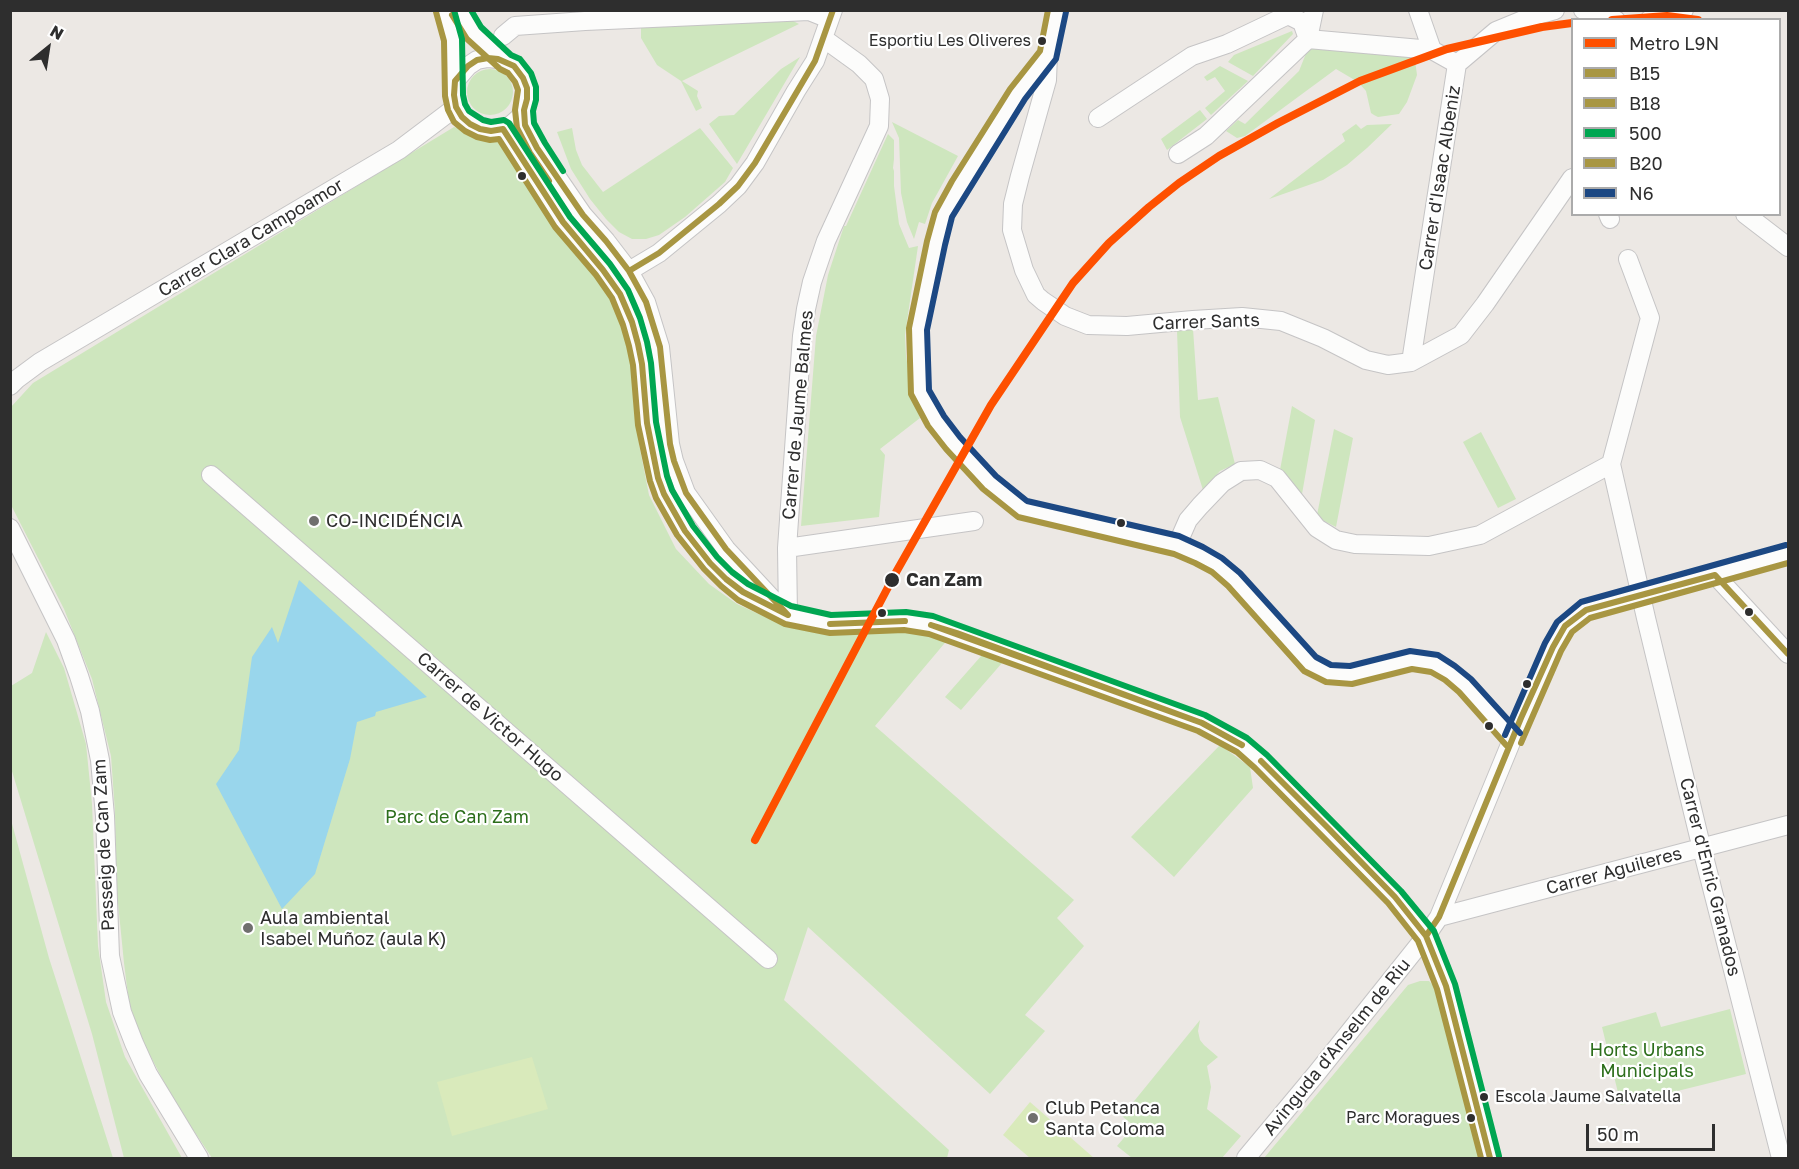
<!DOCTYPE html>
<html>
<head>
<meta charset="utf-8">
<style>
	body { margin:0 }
	#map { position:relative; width:1799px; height:1169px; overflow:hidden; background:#ece8e4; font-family:"Golos Text",sans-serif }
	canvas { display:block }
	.frame { position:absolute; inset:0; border:12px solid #2e2e2e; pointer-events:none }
	.legend { position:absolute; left:1571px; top:18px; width:210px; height:198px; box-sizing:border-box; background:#fff; border:2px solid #ababab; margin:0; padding:8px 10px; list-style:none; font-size:18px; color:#2e2e2e }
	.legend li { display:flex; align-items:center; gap:12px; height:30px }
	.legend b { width:30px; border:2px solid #ababab }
	.north { position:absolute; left:18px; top:18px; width:60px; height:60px; -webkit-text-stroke:4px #fff; paint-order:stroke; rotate:30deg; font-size:16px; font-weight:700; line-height:24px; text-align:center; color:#2e2e2e }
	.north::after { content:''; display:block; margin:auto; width:21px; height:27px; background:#2e2e2e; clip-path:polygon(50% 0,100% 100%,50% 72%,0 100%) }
	.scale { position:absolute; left:1586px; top:1124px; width:129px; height:27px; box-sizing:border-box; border:3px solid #2e2e2e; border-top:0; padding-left:8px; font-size:18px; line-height:21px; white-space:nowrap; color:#2e2e2e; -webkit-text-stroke:4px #fff; paint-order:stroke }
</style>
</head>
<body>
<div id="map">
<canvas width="1799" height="1169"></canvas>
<div class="frame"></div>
<ul class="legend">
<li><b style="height:8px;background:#fe5000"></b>Metro L9N</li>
<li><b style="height:8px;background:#a89642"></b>B15</li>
<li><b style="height:8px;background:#a89642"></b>B18</li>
<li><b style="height:8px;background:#00a651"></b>500</li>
<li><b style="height:8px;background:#a89642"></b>B20</li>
<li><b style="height:8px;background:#1c4883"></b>N6</li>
</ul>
<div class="north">N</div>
<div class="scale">50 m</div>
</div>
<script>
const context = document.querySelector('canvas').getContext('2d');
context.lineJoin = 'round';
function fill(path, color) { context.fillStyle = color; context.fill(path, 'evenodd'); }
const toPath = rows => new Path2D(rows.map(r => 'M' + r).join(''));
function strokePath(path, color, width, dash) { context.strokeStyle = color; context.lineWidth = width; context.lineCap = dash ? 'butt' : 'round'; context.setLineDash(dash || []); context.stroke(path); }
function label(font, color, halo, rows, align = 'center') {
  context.font = font + ' "Golos Text",sans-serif'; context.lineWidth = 4.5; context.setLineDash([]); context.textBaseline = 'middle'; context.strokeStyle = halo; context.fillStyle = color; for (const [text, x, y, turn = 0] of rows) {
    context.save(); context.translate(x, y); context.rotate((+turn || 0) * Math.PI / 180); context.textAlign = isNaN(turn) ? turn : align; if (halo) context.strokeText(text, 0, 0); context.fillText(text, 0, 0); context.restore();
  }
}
const green = toPath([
	[791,20,799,24,682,81,698,91,697,96,702,108,696,111,681,81,657,65,641,38,641,27],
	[1292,31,1293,34,1253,76,1228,62,1234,55],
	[1313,47,1409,56,1415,60,1417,75,1407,102,1399,114,1378,117,1374,115,1371,113,1366,91,1358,82,1336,69,1245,136,1237,138,1226,131,1238,120,1245,124,1299,71,1307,51],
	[800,57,737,164,709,124,719,116,734,115,781,69],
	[1220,66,1248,81,1211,115,1205,108,1225,91,1215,77,1207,81,1204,77],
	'467 92a23 23 0 1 1 46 0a23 23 0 1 1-46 0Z',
	[1200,110,1207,119,1167,150,1161,139],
	[892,122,958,156,932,203,925,224,919,222,914,239,907,222,901,193,899,138],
	[1356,124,1361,129,1367,125,1392,124,1367,148,1347,165,1323,180,1269,199,1345,141,1342,134],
	[454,127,499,140,610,293,625,327,631,355,639,444,649,495,676,549,709,584,737,604,774,621,842,633,925,632,949,638,875,726,1074,900,1057,918,1084,946,1025,1015,1045,1031,990,1094,808,927,784,1000,949,1150,947,1158,212,1158,174,1101,143,1042,129,1003,124,963,116,883,115,812,111,756,92,679,64,609,11,505,11,407,33,383],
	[572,128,576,150,582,165,603,192,700,128,733,168,725,182,685,217,659,235,646,239,632,239,619,232,606,219,590,199,571,169,557,132],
	[888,134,894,140,894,159,893,168,894,171,894,186,899,224,909,248,918,246,905,335,906,356,913,398,920,418,880,449,885,455,879,517,801,526,816,336,828,275,844,226,846,226],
	[1193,329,1198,400,1218,397,1235,464,1220,471,1203,490,1180,417,1177,330],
	[1292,406,1315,420,1302,494,1280,470],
	[1334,429,1353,438,1336,527,1324,521,1317,515],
	[1481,432,1516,499,1498,508,1463,442],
	[46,632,64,668,86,744,92,804,98,946,106,1002,125,1057,182,1158,124,1158,92,1034,11,768,11,686,32,673],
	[982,655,1002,663,961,710,945,697],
	[1220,745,1250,767,1253,788,1174,877,1131,837],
	[11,820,49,958,113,1158,11,1158],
	[1420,981,1429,981,1437,989,1480,1158,1264,1158,1408,985],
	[1730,1009,1746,1074,1621,1105,1602,1027,1656,1012,1661,1027],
	[1200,1020,1198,1031,1200,1040,1204,1045,1218,1057,1207,1066,1211,1087,1207,1109,1241,1136,1222,1158,1132,1158,1117,1146,1134,1126,1122,1116]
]);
const pitch = toPath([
	[532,1057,548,1109,452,1136,437,1082],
	[1030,1102,1094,1158,1030,1158,1003,1135]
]);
const water = toPath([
	[299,580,427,697,376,712,375,716,357,722,350,759,315,874,282,909,216,784,239,750,252,657,272,627,278,643]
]);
const minor = toPath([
	[445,10,453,40,455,81,454,95,456,107,462,117,470,124,480,129,491,131,503,129,511,125,519,118,524,110,527,99,527,88,523,78,514,66,506,62,498,59,488,58,477,60,468,66,455,81],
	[460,10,474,33,505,61],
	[1057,10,1048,55,1018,94,960,186,944,214,936,243,918,329,920,392,936,421,953,443,990,483,1023,509,1177,545,1199,555,1217,565,1234,579,1310,664,1329,674,1351,675,1411,660,1434,663,1450,673,1465,686,1513,739],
	[1418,10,1432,50,1457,64],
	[1583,10,1616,20],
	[1649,20,1684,10],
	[503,36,515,26,585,21,809,11,829,19],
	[1308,39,1432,50],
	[1048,55,1047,80,1020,176,1013,204,1012,230,1024,270,1036,295,1043,301,1065,316,1088,325,1127,326,1193,320,1242,317,1281,321,1323,338,1366,360,1388,365,1411,362,1461,335,1485,304,1572,178],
	[1457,64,1496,31,1530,17,1555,10],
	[524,110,525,125,537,148,583,215,606,241,629,271,646,302,660,347,670,444,674,461,686,493,726,549,778,605],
	[1098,118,1192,56,1227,44,1288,15,1302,22,1308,39],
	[503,129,563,222,612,282,627,309,638,344,642,364,647,423,658,478,664,494,685,531,710,563,726,579,743,592,788,615,830,624,905,621,931,625,1202,723,1222,733,1242,745,1261,761,1328,828,1395,897,1426,936,1446,986,1490,1158],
	[1178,154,1206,136,1308,39,1314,10],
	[1608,214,1610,219],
	[1745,214,1788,247],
	[1628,259,1650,318,1611,464,1646,618,1699,837,1781,1158],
	[629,271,659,253,719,204,738,186,755,163,796,91,815,61,833,10],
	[1411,362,1457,64],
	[10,386,17,379,40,362,399,150,456,107],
	[211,475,768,959],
	[10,528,66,640,79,676,90,711,100,760,105,816,110,956,122,1012,134,1043,148,1074,199,1158],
	[1177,545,1188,520,1200,506,1222,483,1241,471,1260,470,1277,478,1317,528,1336,540,1355,544,1429,546,1480,535,1611,464],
	[787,548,974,521],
	[1715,575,1788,654],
	[788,615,787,548,802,336,806,309,812,282,826,241,879,126,880,99,874,79,859,64,823,38],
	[1439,917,1788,825],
	[1246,1158,1316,1074,1426,936,1439,917,1521,718,1553,647,1565,626,1586,610,1788,554]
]);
const bus1 = toPath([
	[488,58,498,59,514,66,523,78,527,88,527,99,524,110,525,125,537,148,583,215,606,241,629,271,646,302,660,347,670,444,674,461,686,493,726,549,788,615,743,592,726,579,710,563,685,531,664,494,658,478,647,423,642,364,638,344,632,322,620,294,603,270,563,222,503,129,491,131,480,129,470,124,462,117,456,107,454,95,455,81,468,66,477,60,488,58],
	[629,271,659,253,719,204,738,186,755,163,815,61,833,10],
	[830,624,905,621],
	[830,624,905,621],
	[931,625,957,633,1202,723],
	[931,625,1202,723],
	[1202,723,1242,745],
	[1261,761,1328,828],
	[1261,761,1328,828],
	[1328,828,1395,897],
	[1328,828,1395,897],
	[1395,897,1426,936,1446,986,1490,1158],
	[1426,936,1439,917,1521,718,1553,647,1565,626,1586,610,1715,575,1788,654]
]);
const bus2 = toPath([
	[436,12,444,41,445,96,448,110,454,122,465,131,477,137,490,140,499,139,555,227,596,275,612,298,623,325,629,346,633,365,638,425,650,481,656,498,677,535,704,569,721,586,738,600,785,624,830,633,904,630,929,634,1198,731,1237,752,1255,768,1388,903,1418,941,1437,989,1481,1158],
	[452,15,467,39,500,69,508,73,515,82,518,90,515,110,517,128,530,153,549,181]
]);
const bus3 = toPath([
	[454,10,462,39,463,95,465,104,469,111,483,120,491,122,504,120,509,123,570,217,610,264,628,290,640,318,647,342,651,363,656,422,667,476,672,490,693,526,717,557,732,572,748,584,791,606,831,615,906,612,933,616,1205,715,1247,738,1267,755,1401,891,1434,931,1455,984,1499,1156],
	[471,10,481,27,511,55,520,59,531,73,536,87,536,100,533,111,534,123,545,143,563,171]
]);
const bus4 = toPath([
	[1048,10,1040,51,1010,89,952,181,935,212,927,241,909,328,911,394,928,426,946,449,983,489,1018,517,1174,554,1195,563,1212,572,1228,586,1304,671,1326,682,1352,684,1412,669,1431,672,1445,680,1459,692,1506,745],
	[1521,743,1561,651,1572,632,1590,618,1788,563]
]);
const bus5 = toPath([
	[1066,12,1056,59,1025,99,952,217,945,245,927,330,929,390,944,416,960,437,996,476,1027,501,1179,536,1203,547,1222,558,1240,573,1316,657,1331,665,1350,666,1410,651,1438,655,1455,666,1471,679,1520,733],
	[1505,735,1545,643,1557,622,1581,602,1786,545]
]);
const metro1 = toPath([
	[1612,20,1667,16,1698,20],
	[755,840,895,574,991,405,1073,283,1109,243,1149,207,1179,183,1219,156,1278,123,1360,81,1447,49,1542,27,1572,23]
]);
const markers = [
	[1042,41,5,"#2e2e2e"],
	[522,176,5,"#2e2e2e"],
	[314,521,6,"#706f6e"],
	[1121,523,5,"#2e2e2e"],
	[892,580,8,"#2e2e2e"],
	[1749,612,5,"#2e2e2e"],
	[882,613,5,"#2e2e2e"],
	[1527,684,5,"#2e2e2e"],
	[1489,726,5,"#2e2e2e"],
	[248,928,6,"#706f6e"],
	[1484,1097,5,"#2e2e2e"],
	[1033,1118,6,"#706f6e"],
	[1471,1118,5,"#2e2e2e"]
];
const busNames = [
	["Esportiu Les Oliveres",1031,41],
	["Escola Jaume Salvatella",1495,1097,"left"],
	["Parc Moragues",1460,1118]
];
const streetNames = [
	["Carrer d'Isaac Albeniz",1440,178,-81],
	["Carrer Clara Campoamor",251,238,-31],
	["Carrer Sants",1206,322,-2],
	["Carrer de Jaume Balmes",798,415,-85],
	["Carrer de Victor Hugo",490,717,41],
	["Passeig de Can Zam",104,845,-93],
	["Carrer Aguileres",1614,871,-15],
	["Carrer d'Enric Granados",1710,877,76],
	["Avinguda d'Anselm de Riu",1337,1047,-51]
];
const poiNames = [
	["CO-INCIDÉNCIA",326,521],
	["Aula ambiental",260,918],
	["Isabel Muñoz (aula K)",260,939],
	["Club Petanca",1045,1108],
	["Santa Coloma",1045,1129]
];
const stopNames = [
	["Can Zam",906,580]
];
const parkNames = [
	["Parc de Can Zam",457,817],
	["Horts Urbans",1647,1050],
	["Municipals",1647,1071]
];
fill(green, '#cee6be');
fill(pitch, '#d9eabb');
fill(water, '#99d6ec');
strokePath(minor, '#c5c4c5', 20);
strokePath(minor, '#fcfcfb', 18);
strokePath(bus1, '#a89642', 6);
strokePath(bus2, '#a89642', 6);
strokePath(bus3, '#00a651', 6);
strokePath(bus4, '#a89642', 6);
strokePath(bus5, '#1c4883', 6);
strokePath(metro1, '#fe5000', 8);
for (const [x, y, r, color] of markers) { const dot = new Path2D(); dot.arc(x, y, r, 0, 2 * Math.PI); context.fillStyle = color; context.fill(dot); strokePath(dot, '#fff', 2); }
label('16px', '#2e2e2e', '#fff', busNames, 'right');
label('18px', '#2e2e2e', '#fff', streetNames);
label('18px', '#2e2e2e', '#fff', poiNames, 'left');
label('bold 18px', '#2e2e2e', '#fff', stopNames, 'left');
label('18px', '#2c6e1b', '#fff', parkNames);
</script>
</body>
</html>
